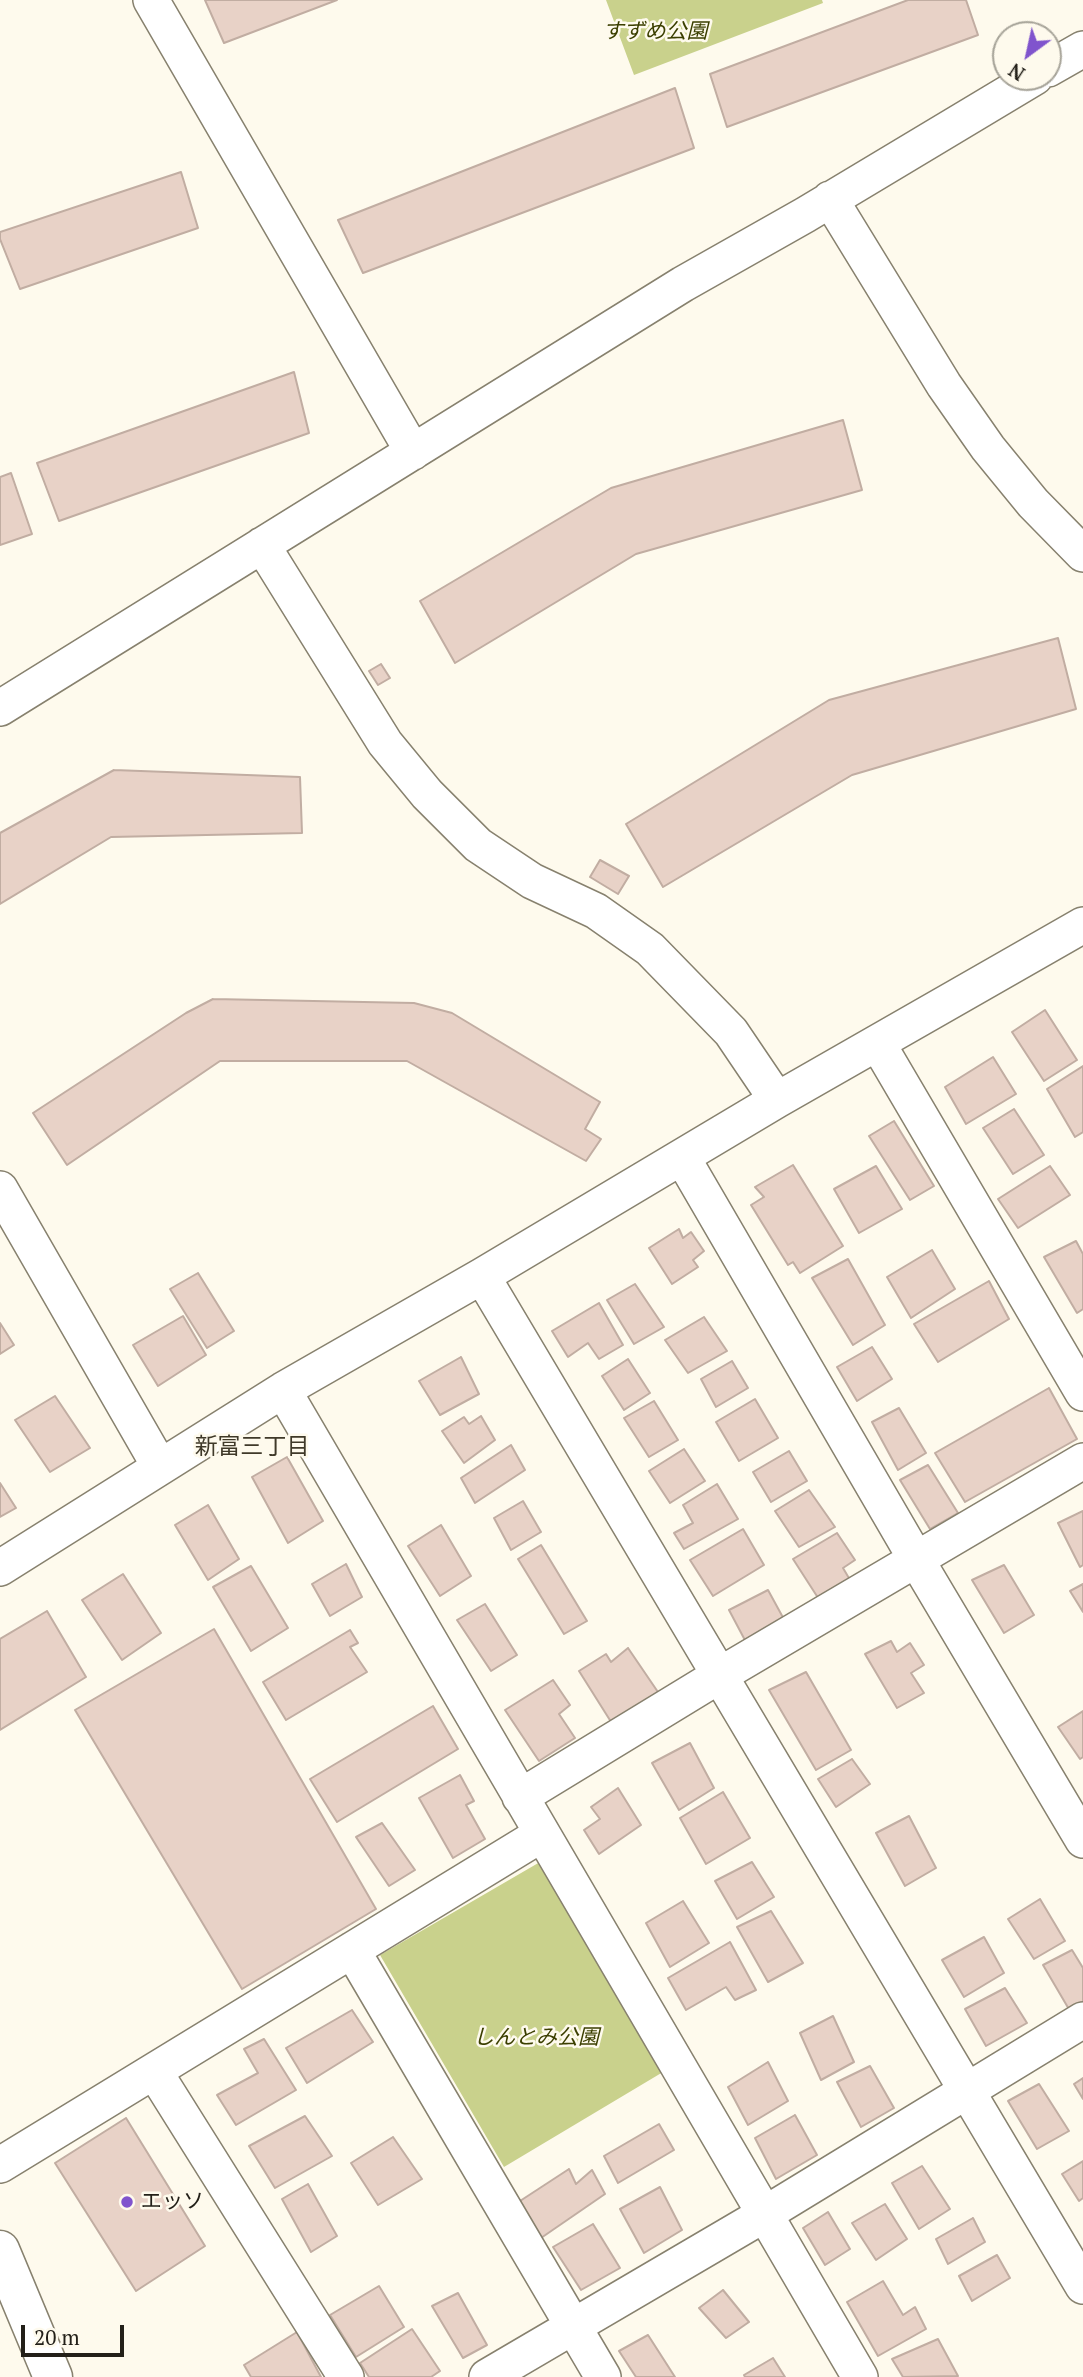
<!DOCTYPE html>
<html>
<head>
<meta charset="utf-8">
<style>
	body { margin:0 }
	#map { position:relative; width:1083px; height:2377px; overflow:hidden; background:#fefaed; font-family:"PT Serif",serif }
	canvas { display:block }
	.north { position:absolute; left:992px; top:21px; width:70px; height:70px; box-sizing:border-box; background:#fefaed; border:2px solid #a6a398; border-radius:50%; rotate:213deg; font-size:19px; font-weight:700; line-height:28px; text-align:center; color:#232019 }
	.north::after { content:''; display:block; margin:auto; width:24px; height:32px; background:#8054cd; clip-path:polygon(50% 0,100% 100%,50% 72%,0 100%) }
	.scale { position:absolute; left:21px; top:2325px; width:103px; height:32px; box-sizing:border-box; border:4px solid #232019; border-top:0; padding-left:9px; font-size:21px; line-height:24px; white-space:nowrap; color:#232019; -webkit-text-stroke:5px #fefaed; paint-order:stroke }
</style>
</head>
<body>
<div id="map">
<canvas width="1083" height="2377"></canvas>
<div class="north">N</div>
<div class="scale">20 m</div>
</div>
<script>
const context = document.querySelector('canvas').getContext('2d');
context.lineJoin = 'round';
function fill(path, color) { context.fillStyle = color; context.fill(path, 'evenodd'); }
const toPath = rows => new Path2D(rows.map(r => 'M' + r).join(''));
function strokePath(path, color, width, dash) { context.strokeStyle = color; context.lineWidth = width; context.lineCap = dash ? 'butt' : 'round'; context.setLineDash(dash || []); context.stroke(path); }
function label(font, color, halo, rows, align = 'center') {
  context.font = font + ' "PT Serif","Noto Sans JP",serif'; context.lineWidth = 5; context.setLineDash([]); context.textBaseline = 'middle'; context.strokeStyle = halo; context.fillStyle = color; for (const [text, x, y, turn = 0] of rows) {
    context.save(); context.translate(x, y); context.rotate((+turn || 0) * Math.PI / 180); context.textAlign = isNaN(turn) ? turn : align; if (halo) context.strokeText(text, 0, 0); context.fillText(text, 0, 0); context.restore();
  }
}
const green = toPath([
	[606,0,822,0,823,3,634,75],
	[540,1862,663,2072,504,2167,380,1955]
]);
const building = toPath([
	[205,0,337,0,224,43,205,0],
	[908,0,966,0,978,35,727,127,710,74,908,0],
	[675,88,694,148,363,273,338,220,675,88],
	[181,172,198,228,20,289,0,239,0,232,181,172],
	[294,372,309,433,59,521,37,463,294,372],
	[843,420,862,490,636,554,455,663,420,601,611,488,843,420],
	[11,473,32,534,0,545,0,477,11,473],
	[1058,638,1076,709,852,775,663,887,626,824,829,700,1058,638],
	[381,664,390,678,378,685,369,671,381,664],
	[114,770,300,777,302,833,111,837,0,904,0,833,114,770],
	[600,860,629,876,618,894,590,877,600,860],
	[213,999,414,1003,452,1013,600,1102,585,1129,601,1139,586,1161,407,1061,220,1061,67,1165,33,1113,186,1013,213,999],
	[1045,1010,1077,1060,1044,1081,1012,1032,1045,1010],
	[993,1057,1016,1094,966,1124,945,1087,993,1057],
	[1083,1066,1083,1132,1075,1137,1047,1089,1083,1066],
	[1014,1109,1044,1155,1013,1174,983,1128,1014,1109],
	[894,1121,934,1186,910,1200,869,1136,894,1121],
	[793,1165,843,1246,800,1273,793,1262,788,1265,751,1205,764,1197,755,1187,793,1165],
	[876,1166,902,1209,859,1233,834,1189,876,1166],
	[1050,1166,1070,1195,1018,1228,998,1199,1050,1166],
	[679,1229,683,1238,691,1232,704,1251,693,1260,698,1267,672,1284,649,1248,679,1229],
	[1076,1241,1083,1254,1083,1309,1077,1313,1044,1257,1076,1241],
	[932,1250,955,1289,911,1318,887,1277,932,1250],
	[848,1259,885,1325,853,1345,812,1278,848,1259],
	[198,1273,234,1331,207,1348,170,1289,198,1273],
	[989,1281,1009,1319,938,1362,914,1324,989,1281],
	[635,1284,664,1327,634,1344,607,1300,635,1284],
	[599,1303,623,1345,599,1359,588,1343,568,1357,552,1331,599,1303],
	[183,1316,206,1355,158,1386,133,1345,183,1316],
	[704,1317,727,1351,688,1373,665,1340,704,1317],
	[0,1323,14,1345,0,1354,0,1323],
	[872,1347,892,1379,857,1401,837,1367,872,1347],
	[461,1357,479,1394,440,1415,419,1381,461,1357],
	[628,1359,650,1393,624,1410,602,1376,628,1359],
	[732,1361,748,1388,716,1407,701,1379,732,1361],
	[1049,1388,1077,1439,965,1502,935,1453,1049,1388],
	[55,1396,90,1448,50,1472,15,1420,55,1396],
	[755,1399,778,1438,739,1461,716,1422,755,1399],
	[654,1401,678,1440,649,1457,624,1418,654,1401],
	[899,1408,926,1453,898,1470,872,1422,899,1408],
	[481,1416,495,1440,464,1463,442,1431,464,1417,469,1424,481,1416],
	[511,1445,525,1470,475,1503,461,1478,511,1445],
	[684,1449,705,1481,670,1503,649,1471,684,1449],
	[789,1451,807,1481,771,1502,753,1472,789,1451],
	[287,1457,323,1521,288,1543,252,1477,287,1457],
	[928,1465,958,1513,930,1529,900,1480,928,1465],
	[0,1483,16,1508,0,1517,0,1483],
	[717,1484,738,1519,684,1549,674,1533,693,1523,683,1505,717,1484],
	[809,1490,835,1527,799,1547,775,1511,809,1490],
	[523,1501,541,1532,511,1550,494,1518,523,1501],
	[208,1505,239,1559,208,1580,175,1525,208,1505],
	[1083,1511,1083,1565,1080,1567,1058,1523,1083,1511],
	[441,1525,471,1576,440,1596,408,1546,441,1525],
	[743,1529,764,1565,713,1596,690,1560,743,1529],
	[837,1533,855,1560,843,1568,853,1585,822,1604,793,1559,837,1533],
	[541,1545,587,1621,564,1634,518,1559,541,1545],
	[346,1564,362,1597,330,1616,312,1584,346,1564],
	[1004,1565,1034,1615,1004,1633,972,1580,1004,1565],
	[251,1566,288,1628,251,1651,213,1587,251,1566],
	[123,1574,161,1633,122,1660,82,1600,123,1574],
	[1083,1584,1083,1612,1070,1591,1083,1584],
	[768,1590,786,1623,747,1644,729,1610,768,1590],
	[485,1604,517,1655,491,1671,457,1620,485,1604],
	[47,1611,86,1677,0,1730,0,1639,47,1611],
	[214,1629,376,1909,242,1989,75,1710,214,1629],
	[350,1630,358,1643,350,1647,367,1672,286,1720,263,1682,350,1630],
	[891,1641,897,1652,910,1643,924,1665,911,1673,924,1693,897,1708,865,1654,891,1641],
	[628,1648,660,1695,613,1725,579,1671,606,1654,611,1662,628,1648],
	[806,1672,851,1750,816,1770,769,1690,806,1672],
	[553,1680,570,1705,559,1714,575,1738,539,1761,505,1710,553,1680],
	[433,1706,458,1749,337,1822,310,1779,433,1706],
	[1083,1711,1083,1757,1080,1759,1058,1727,1083,1711],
	[690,1743,714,1788,679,1810,652,1763,690,1743],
	[852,1759,870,1784,836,1807,818,1779,852,1759],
	[460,1775,474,1801,466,1805,485,1839,453,1858,419,1798,460,1775],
	[618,1788,641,1825,599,1854,584,1830,600,1819,591,1807,618,1788],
	[723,1792,750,1838,706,1864,680,1818,723,1792],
	[909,1816,936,1868,905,1886,876,1833,909,1816],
	[382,1823,415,1870,389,1886,356,1837,382,1823],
	[752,1862,774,1897,737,1919,715,1881,752,1862],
	[1040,1899,1065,1941,1034,1959,1008,1919,1040,1899],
	[683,1901,709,1943,670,1967,646,1923,683,1901],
	[771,1911,803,1963,768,1982,737,1927,771,1911],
	[984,1937,1004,1973,964,1997,942,1960,984,1937],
	[730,1942,756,1990,735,2000,726,1987,686,2010,668,1978,730,1942],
	[1072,1950,1083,1968,1083,2004,1070,2011,1043,1965,1072,1950],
	[1005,1988,1027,2023,986,2046,965,2009,1005,1988],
	[352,2010,373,2042,307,2083,286,2048,352,2010],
	[833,2016,854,2062,821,2080,800,2033,833,2016],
	[264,2039,296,2090,236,2125,217,2095,258,2073,244,2049,264,2039],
	[768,2062,788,2101,748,2125,728,2087,768,2062],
	[870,2066,894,2108,861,2127,837,2082,870,2066],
	[1083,2078,1083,2099,1074,2084,1083,2078],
	[1039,2084,1069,2131,1037,2149,1008,2101,1039,2084],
	[795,2115,817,2155,776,2179,755,2138,795,2115],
	[305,2116,332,2156,275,2188,249,2146,305,2116],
	[126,2118,205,2246,136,2291,55,2163,126,2118],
	[659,2124,674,2150,618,2183,604,2156,659,2124],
	[393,2137,422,2179,378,2205,351,2163,393,2137],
	[1083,2161,1083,2198,1079,2201,1062,2174,1083,2161],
	[922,2166,950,2209,919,2229,892,2183,922,2166],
	[569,2169,576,2184,592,2170,605,2194,541,2238,520,2201,569,2169],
	[308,2184,337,2236,311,2252,282,2199,308,2184],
	[660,2187,682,2230,644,2253,620,2209,660,2187],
	[885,2204,907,2239,876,2260,852,2223,885,2204],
	[828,2212,850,2249,825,2265,803,2228,828,2212],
	[973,2218,985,2242,948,2264,936,2239,973,2218],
	[593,2224,620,2268,581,2290,553,2247,593,2224],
	[997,2255,1010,2278,972,2301,959,2276,997,2255],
	[883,2281,903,2315,915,2307,926,2329,878,2356,847,2302,883,2281],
	[379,2286,404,2327,356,2357,330,2315,379,2286],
	[723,2290,749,2322,726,2338,699,2308,723,2290],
	[458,2293,487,2345,463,2358,432,2306,458,2293],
	[412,2329,440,2371,431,2377,369,2377,360,2363,412,2329],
	[297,2332,321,2377,251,2377,244,2365,297,2332],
	[648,2335,675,2377,636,2377,619,2351,648,2335],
	[938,2339,958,2376,903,2377,892,2359,938,2339],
	[773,2358,785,2377,745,2377,744,2375,773,2358]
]);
const street = toPath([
	[151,0,413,452],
	[1048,69,1083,49],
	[830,199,944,385,988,448,1033,503,1083,554],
	[262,545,385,743,427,794,478,845,532,881,596,911,650,949,731,1032,777,1100],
	[0,708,683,284,805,215,1035,77],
	[878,1044,1083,1393],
	[682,1157,916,1559,1083,1840],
	[0,1189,160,1467],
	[482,1276,1083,2286],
	[283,1390,860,2377],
	[0,1568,283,1390,482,1276,777,1100,1083,925],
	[520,1797,720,1675,1083,1461],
	[352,1950,603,2377],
	[154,2071,346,2377],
	[0,2165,542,1834],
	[487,2377,765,2214,1083,2020]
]);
const secondary = toPath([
	[0,2250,53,2377]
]);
const markers = [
	[127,2202,7,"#8054cd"]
];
const parkNames = [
	["すずめ公園",655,32],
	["しんとみ公園",536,2038]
];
const poiNames = [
	["エッソ",141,2202]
];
const neighbourhoodNames = [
	["新富三丁目",252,1447]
];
fill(green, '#c9d18c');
fill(building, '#e8d2c7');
strokePath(building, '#c1ada2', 2);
strokePath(street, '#87816e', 38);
strokePath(secondary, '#87816e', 41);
strokePath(street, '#fff', 35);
strokePath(secondary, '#fff', 38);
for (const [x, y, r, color] of markers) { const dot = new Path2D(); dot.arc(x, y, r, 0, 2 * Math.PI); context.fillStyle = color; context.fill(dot); strokePath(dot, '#fefaed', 2.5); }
label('italic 21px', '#3b3f00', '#fefaed', parkNames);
label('21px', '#232019', '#fefaed', poiNames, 'left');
label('23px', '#3f3929', '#fefaed', neighbourhoodNames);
</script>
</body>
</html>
